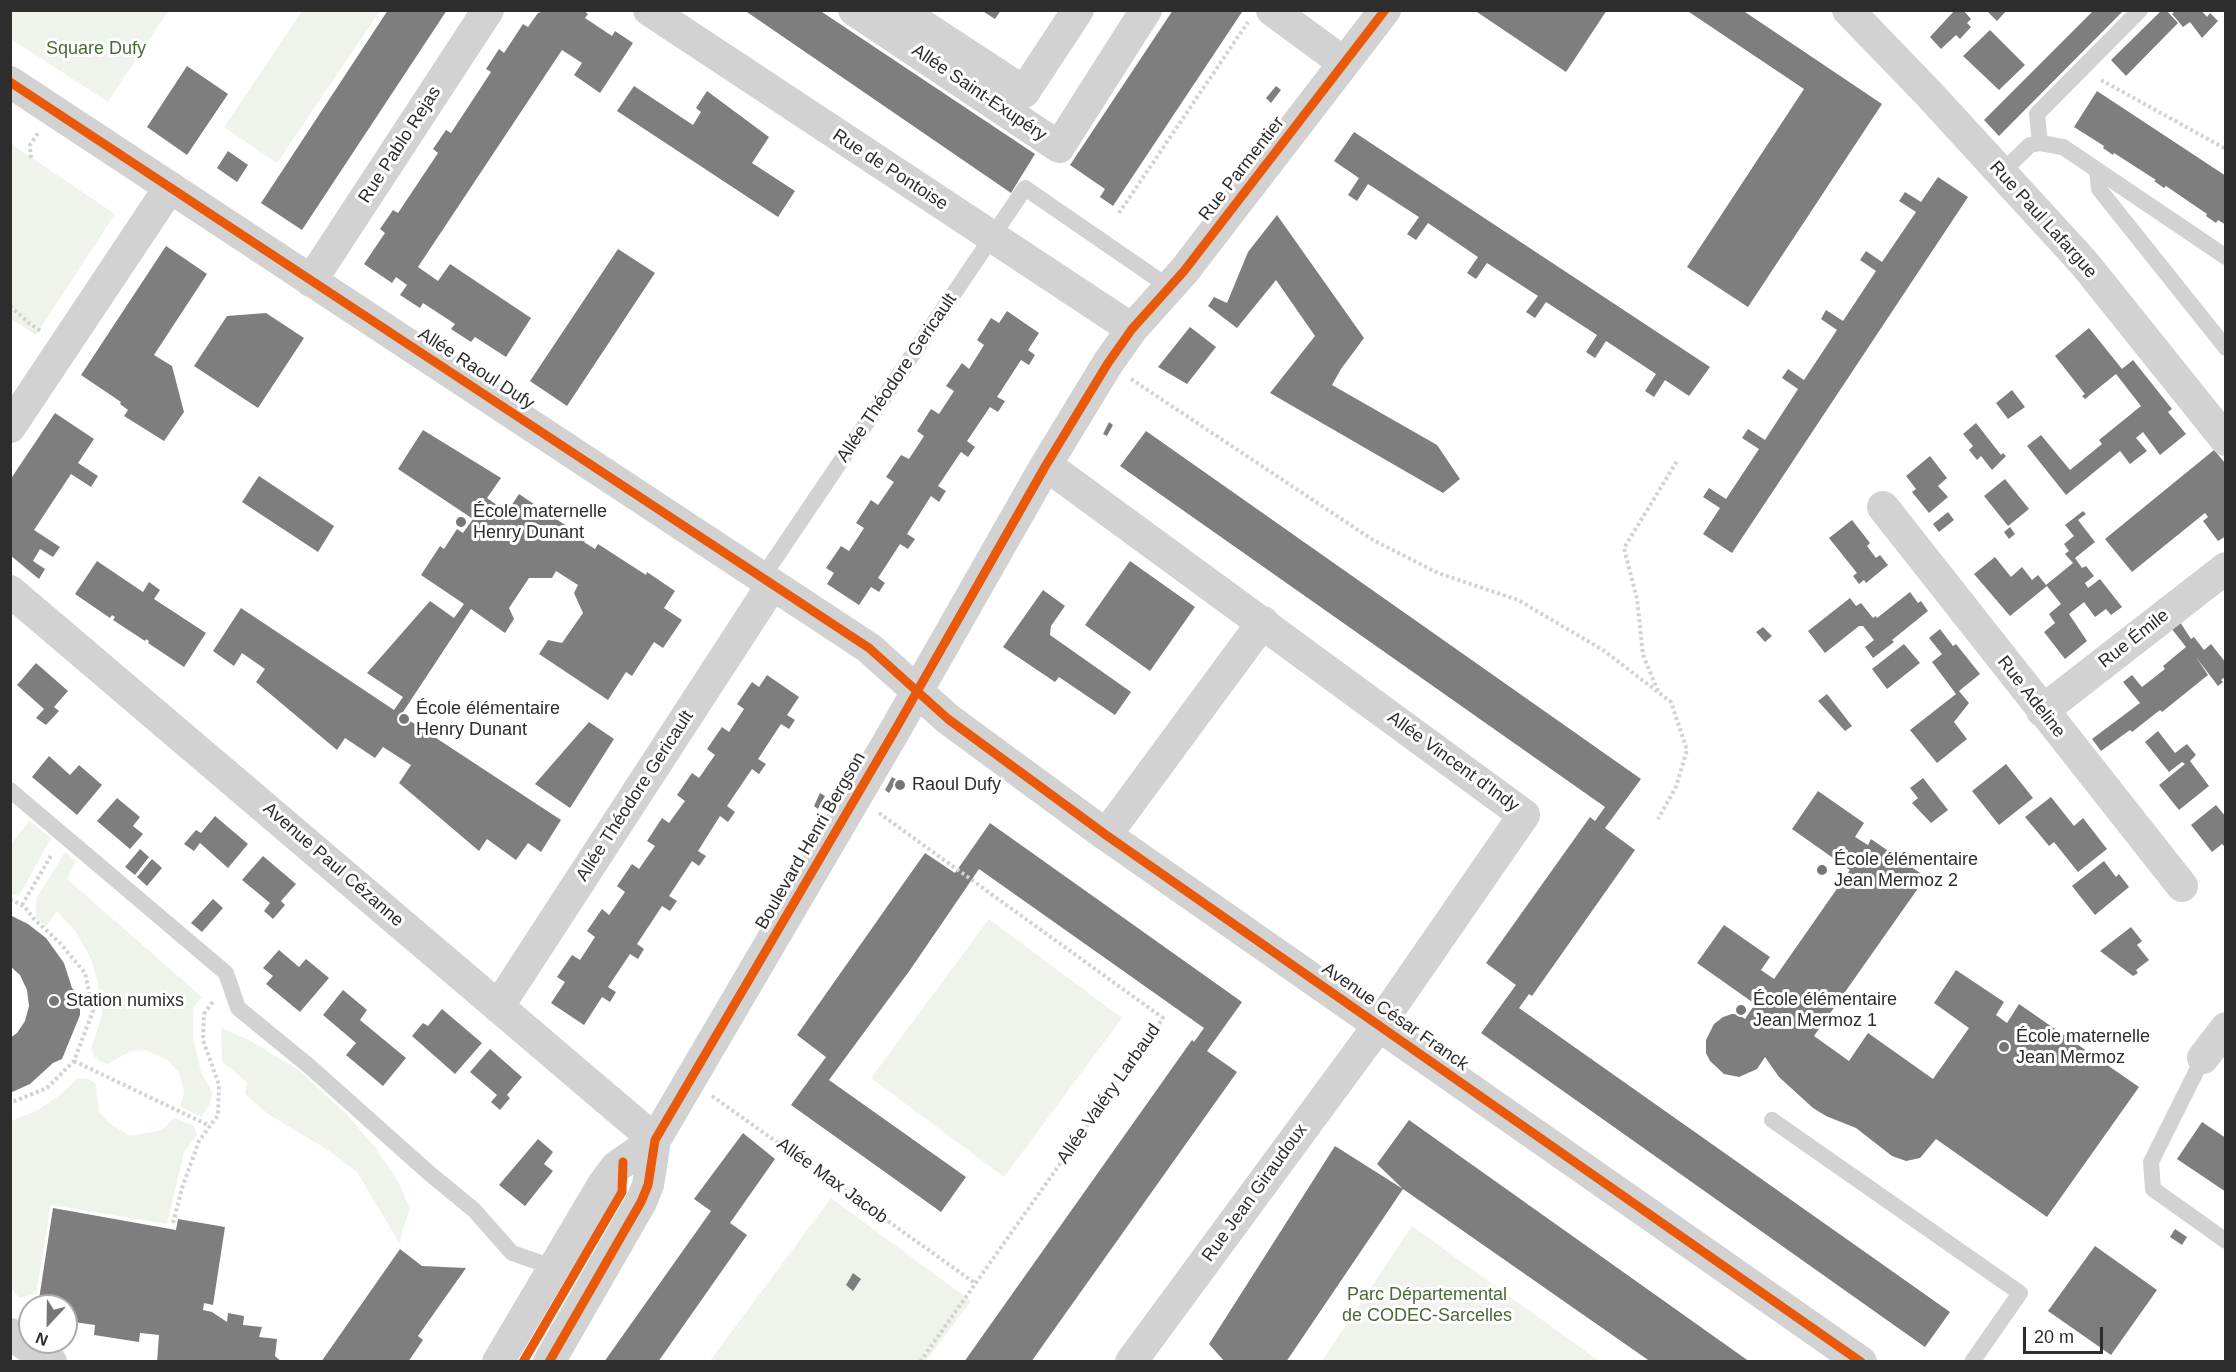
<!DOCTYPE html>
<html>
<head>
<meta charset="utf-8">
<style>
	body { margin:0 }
	#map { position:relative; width:2236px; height:1372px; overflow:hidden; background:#fff; font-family:Arial,sans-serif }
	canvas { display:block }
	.frame { position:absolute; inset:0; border:12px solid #2d2d2d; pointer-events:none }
	.north { position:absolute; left:18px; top:1294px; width:60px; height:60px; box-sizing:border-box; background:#fff; border:2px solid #ababab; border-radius:50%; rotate:202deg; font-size:16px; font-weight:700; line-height:24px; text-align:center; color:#2d2d2d }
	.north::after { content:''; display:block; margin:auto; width:21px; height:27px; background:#767676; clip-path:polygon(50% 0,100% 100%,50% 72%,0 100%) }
	.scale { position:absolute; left:2023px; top:1327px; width:80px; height:27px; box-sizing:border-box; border:3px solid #2d2d2d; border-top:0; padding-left:8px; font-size:18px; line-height:21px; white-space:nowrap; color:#2d2d2d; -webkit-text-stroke:4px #fff; paint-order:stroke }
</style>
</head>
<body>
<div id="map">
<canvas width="2236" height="1372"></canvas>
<div class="frame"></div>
<div class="north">N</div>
<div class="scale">20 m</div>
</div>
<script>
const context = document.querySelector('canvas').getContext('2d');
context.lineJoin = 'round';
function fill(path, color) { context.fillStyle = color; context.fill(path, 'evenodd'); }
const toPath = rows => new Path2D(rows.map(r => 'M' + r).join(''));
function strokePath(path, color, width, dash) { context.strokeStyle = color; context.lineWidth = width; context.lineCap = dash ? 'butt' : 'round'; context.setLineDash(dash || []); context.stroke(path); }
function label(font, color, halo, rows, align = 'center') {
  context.font = font + ' Arial,sans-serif'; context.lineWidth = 6; context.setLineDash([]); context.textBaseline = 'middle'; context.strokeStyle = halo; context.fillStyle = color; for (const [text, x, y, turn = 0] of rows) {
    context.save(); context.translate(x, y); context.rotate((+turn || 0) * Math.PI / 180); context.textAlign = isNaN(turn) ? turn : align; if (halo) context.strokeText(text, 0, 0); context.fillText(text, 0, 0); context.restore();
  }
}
const green = toPath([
	[10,11,11,10,168,11,108,102,11,39],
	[302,11,380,11,277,163,224,127],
	[11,144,115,214,36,335,11,319],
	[29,821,51,838,22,891,18,896,11,894,11,844],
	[65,852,76,861,67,879,202,997,193,1007,193,1037,201,1072,212,1092,210,1104,201,1117,180,1106,184,1093,179,1073,167,1059,144,1050,129,1052,108,1064,101,1062,94,1056,91,1049,102,1015,98,984,92,961,76,932,57,911,46,926,36,918,36,899],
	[989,919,1122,1018,1004,1177,871,1078],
	[221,1028,249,1040,300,1071,347,1115,375,1147,399,1183,410,1209,402,1232,400,1244,357,1172,328,1150,268,1114,245,1094,247,1082,222,1062],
	[78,1078,89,1079,96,1084,99,1112,109,1123,130,1136,161,1130,175,1118,194,1126,197,1135,184,1152,167,1224,51,1205,36,1294,19,1298,10,1286,11,1121,36,1111,60,1095],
	[831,1198,971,1301,926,1361,709,1362],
	[1412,1226,1599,1361,1322,1361]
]);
const building = toPath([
	[388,10,447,10,302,230,261,203],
	[548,10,583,10,588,14,585,18,612,36,615,31,633,43,600,93,574,75,582,63,562,50,418,267,438,281,450,264,531,318,506,357,475,337,471,342,451,329,455,324,423,303,420,308,400,295,407,285,396,277,392,283,364,264,385,233,380,229,393,210,398,213,438,153,433,149,446,130,451,133,491,72,486,69,499,49,504,53,523,24,528,27,538,13],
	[744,10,819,10,1035,154,1011,193],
	[981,10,1001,10,995,19],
	[1173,10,1242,12,1113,206,1100,197,1105,189,1070,165],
	[1474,10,1607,10,1566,72],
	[1686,10,1742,10,1882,104,1748,307,1687,267,1804,89],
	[1955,10,1963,10,1971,19,1967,23,1971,27,1960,39,1956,35,1941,49,1930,37],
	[1990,10,2007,10,1997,21,1988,12],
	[2094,10,2124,10,1999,136,1984,120],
	[2162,10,2166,10,2178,23,2126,76,2111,60],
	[2176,10,2201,10,2207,17,2210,13,2218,21,2202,38,2190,22,2183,27,2172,14],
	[1990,30,2025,65,1999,90,1963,56],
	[187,66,228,94,187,155,147,127],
	[634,86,693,125,701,112,696,108,707,91,769,137,752,163,795,191,778,217,617,111],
	[1276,86,1281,90,1271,103,1266,98],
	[2097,91,2226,176,2226,225,2218,220,2216,223,2206,216,2207,214,2166,186,2164,188,2154,181,2156,180,2114,153,2113,155,2103,148,2104,146,2074,127],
	[1354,132,1710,367,1689,396,1665,380,1654,397,1645,391,1656,374,1606,341,1595,358,1586,352,1597,335,1546,302,1535,318,1526,312,1538,296,1487,263,1476,279,1467,273,1478,257,1428,223,1416,240,1407,234,1419,217,1368,184,1357,201,1348,195,1359,178,1334,161],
	[228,151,248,165,237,182,217,168],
	[1938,177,1968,197,1732,553,1703,534,1720,508,1703,497,1709,488,1726,499,1759,449,1742,438,1748,429,1765,440,1798,389,1782,378,1788,369,1804,380,1837,330,1821,319,1826,310,1843,321,1876,271,1860,260,1866,251,1882,262,1916,212,1899,201,1905,192,1921,202],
	[1277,215,1364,338,1341,369,1332,385,1437,445,1460,479,1443,493,1270,393,1315,336,1276,280,1237,328,1208,306,1214,297,1227,303,1248,252],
	[166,246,207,274,154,355,172,366,184,412,164,441,124,416,128,410,120,404,121,402,81,375],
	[618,249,655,273,567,406,530,381],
	[1007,311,1039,333,1028,350,1035,355,1029,365,1021,360,997,397,1005,401,998,412,990,407,967,441,975,447,968,457,961,452,938,486,946,491,939,502,931,496,907,534,915,539,908,549,900,544,878,578,885,583,879,592,871,587,859,605,827,584,834,573,826,568,841,546,849,551,864,528,856,523,871,500,878,505,894,482,886,477,901,455,909,459,924,436,917,431,931,409,939,414,954,391,946,386,962,363,969,369,984,345,977,340,991,318,999,323],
	[266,313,304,338,258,408,194,366,227,316],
	[1190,327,1216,347,1187,384,1158,367],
	[2089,328,2122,369,2133,360,2172,409,2168,412,2186,434,2160,455,2143,432,2136,438,2147,451,2130,464,2120,451,2066,495,2027,446,2041,435,2070,470,2102,444,2099,440,2141,406,2116,374,2085,399,2082,396,2085,394,2055,356],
	[2012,390,2025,407,2008,419,1996,403],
	[55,413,94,439,78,463,98,476,91,487,71,474,34,530,60,547,53,557,40,549,33,561,45,569,39,579,10,555,10,480],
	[1109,422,1113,425,1107,436,1103,434],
	[1976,423,2001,455,2003,453,2006,456,1992,470,1981,456,1977,460,1969,450,1973,446,1963,434],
	[423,430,501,478,487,498,507,512,519,494,586,539,584,542,595,549,598,544,646,575,647,572,675,591,664,608,682,620,663,648,654,642,632,676,626,672,608,700,539,654,548,640,562,643,583,613,574,593,578,585,556,571,552,578,529,578,509,608,514,619,505,633,471,609,401,715,561,820,541,852,528,843,516,860,487,839,479,851,399,783,411,765,383,747,375,758,345,738,337,750,256,682,265,669,242,653,234,666,213,651,241,608,394,710,403,697,367,673,430,601,454,618,464,604,421,575,440,546,444,549,457,529,463,533,473,519,398,469],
	[1146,431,1641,779,1605,828,1635,850,1532,996,1529,994,1519,1008,1950,1312,1925,1347,1481,1033,1516,985,1486,963,1590,817,1595,821,1605,807,1120,466],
	[2214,450,2226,464,2226,536,2218,541,2203,521,2208,517,2205,513,2132,572,2105,539],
	[1930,456,1947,478,1938,486,1948,497,1929,513,1912,492,1916,489,1906,476],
	[259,476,334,526,318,552,242,502],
	[2005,479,2029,509,2008,526,1984,496],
	[2083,511,2086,514,2078,520,2095,542,2075,558,2082,568,2086,566,2094,576,2085,583,2088,588,2100,579,2122,607,2111,615,2106,609,2095,617,2084,602,2069,614,2087,641,2065,659,2044,632,2055,623,2049,614,2061,604,2047,586,2010,616,1974,574,1995,557,2011,577,2022,567,2032,580,2038,575,2046,585,2073,563,2065,554,2069,551,2064,544,2074,536,2065,525],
	[1948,512,1954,520,1939,532,1933,524],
	[1852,520,1870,543,1867,546,1876,558,1880,555,1888,565,1866,583,1864,580,1859,584,1853,576,1857,573,1829,538],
	[2010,527,2015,534,2009,539,2004,532],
	[97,561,143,592,149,582,160,590,154,599,206,633,184,667,148,643,149,641,146,639,145,641,113,620,115,617,112,615,110,618,75,594],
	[1130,561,1195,607,1150,671,1085,625],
	[1043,590,1065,606,1051,626,1050,635,1131,692,1115,715,1059,677,1055,682,1003,647],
	[1910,592,1918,603,1921,601,1928,611,1892,640,1894,642,1873,658,1865,647,1874,640,1863,626,1859,626,1825,653,1808,631,1850,598,1856,606,1861,603,1873,618,1876,616,1877,618],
	[2180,622,2191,639,2194,637,2204,650,2211,644,2226,663,2226,676,2221,680,2223,682,2218,686,2196,657,2208,675,2162,712,2160,710,2132,732,2130,730,2101,751,2092,739,2140,703,2123,682,2132,675,2142,687,2165,669,2163,666,2186,647,2171,628],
	[1763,627,1772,636,1765,642,1756,632],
	[1940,629,1953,646,1956,644,1980,674,1959,691,1969,703,1954,722,1967,739,1937,763,1910,730,1956,694,1932,662,1942,654,1929,638],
	[1904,644,1920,663,1887,689,1872,669],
	[36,663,68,691,54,707,59,711,46,725,36,718,44,709,17,685],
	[767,675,799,697,787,715,795,720,789,729,781,724,758,759,766,764,759,774,752,769,727,806,735,812,728,822,720,816,698,851,706,856,699,866,692,861,669,896,677,901,670,911,662,906,637,944,644,949,638,959,630,954,608,987,616,992,610,1002,602,997,584,1025,551,1003,565,982,557,977,572,955,580,960,595,937,587,931,602,909,609,915,625,892,617,886,632,864,639,869,655,846,647,841,662,818,669,823,685,801,677,795,692,773,699,778,715,755,707,749,722,727,729,732,744,709,737,704,752,682,759,687],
	[1827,694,1852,726,1845,731,1818,701],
	[589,722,614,739,570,808,535,784],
	[2158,731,2175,753,2187,744,2196,755,2190,761,2209,786,2179,810,2159,785,2185,764,2182,762,2169,772,2145,742],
	[49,756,70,775,79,765,102,785,77,815,32,777],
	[2006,764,2033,798,1999,825,1972,791],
	[892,777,897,780,889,793,885,790],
	[1923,778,1948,810,1931,823,1912,803,1918,798,1910,788],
	[1818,791,1864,823,1855,837,1868,845,1871,839,1926,877,1814,1036,1849,1061,1868,1033,1933,1079,1969,1028,1934,1003,1956,970,2004,1002,1996,1015,2007,1023,2019,1004,2139,1087,2047,1217,1936,1139,1920,1158,1906,1161,1892,1156,1856,1128,1826,1116,1813,1108,1779,1077,1765,1057,1757,1069,1739,1077,1724,1074,1710,1061,1706,1053,1706,1040,1714,1024,1723,1017,1732,1014,1737,1014,1745,1019,1755,1004,1697,963,1724,925,1770,957,1761,970,1774,979,1850,870,1792,829],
	[820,793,825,796,818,809,814,806],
	[2051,797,2074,826,2083,818,2107,849,2078,872,2054,842,2049,846,2025,817],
	[117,798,140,817,133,826,143,834,130,849,97,821],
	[2216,805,2226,817,2226,848,2222,844,2212,852,2191,825],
	[215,816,248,844,228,868,200,843,194,851,184,844,196,830,201,833],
	[990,823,1242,1002,1207,1051,1237,1072,1031,1362,964,1362,1192,1040,1194,1042,1204,1028,979,869,910,970,829,1080,966,1177,941,1212,791,1105,826,1057,797,1035,896,894,925,853,955,873],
	[140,849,149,857,135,875,125,867],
	[263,856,296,884,281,901,285,905,273,919,264,911,270,903,242,880],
	[152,859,162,868,147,886,137,877],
	[2104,861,2116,877,2119,874,2129,887,2095,915,2072,886],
	[213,899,223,908,202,932,191,923],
	[10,915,28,924,46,938,64,963,72,988,80,997,80,1015,62,1059,53,1063,30,1084,10,1093,10,1038,17,1033,25,1021,29,1006,27,990,20,975,10,966],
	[2131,927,2142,941,2137,945,2149,960,2136,970,2138,973,2133,976,2100,951],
	[279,950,299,967,306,959,329,978,300,1012,266,984,273,976,263,968],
	[343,990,367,1010,360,1020,406,1058,383,1086,346,1055,356,1043,323,1015],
	[442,1009,482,1043,455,1074,412,1036,423,1023,428,1026],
	[490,1049,522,1077,507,1095,510,1098,500,1110,491,1102,497,1095,470,1072],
	[1409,1120,1750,1362,1651,1362,1403,1189,1286,1362,1225,1362,1209,1344,1335,1146,1403,1189,1377,1164],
	[2202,1122,2226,1138,2226,1192,2177,1159],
	[743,1133,775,1159,730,1223,747,1235,658,1362,604,1362,711,1211,694,1199],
	[538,1139,553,1152,544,1164,553,1171,525,1206,499,1185],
	[53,1208,176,1230,178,1219,225,1227,213,1305,204,1303,203,1310,212,1312,227,1322,228,1313,244,1316,243,1325,262,1327,259,1337,277,1339,275,1356,282,1362,157,1362,159,1335,140,1333,139,1342,94,1335,95,1325,66,1321,66,1306,38,1306],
	[2175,1229,2187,1237,2182,1245,2170,1237],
	[2095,1246,2157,1290,2111,1355,2048,1311],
	[400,1249,422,1266,466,1268,418,1336,423,1340,408,1362,321,1362],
	[853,1273,861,1279,853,1291,846,1285]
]);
const path = toPath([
	[2101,80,2226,149],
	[31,158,30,145,38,133],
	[1119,213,1248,22],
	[10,306,30,324,41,331],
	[1131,379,1373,540,1438,573,1518,600,1603,650,1671,702,1687,750,1676,787,1658,819],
	[1658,691,1643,655,1637,599,1624,548,1677,461],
	[879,813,1163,1018,920,1362],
	[10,899,25,907,33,918,59,942,85,973,93,1011,74,1061,47,1088,10,1103],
	[22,905,52,854],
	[74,1061,210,1126],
	[712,1096,975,1283],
	[173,1223,182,1188,199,1141,218,1115,219,1085,203,1040,204,1014,214,1000]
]);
const service = toPath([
	[2040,143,2037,114,2140,10],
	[2097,170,2099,189,2226,348],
	[2001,173,2030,145,2040,143,2063,147,2226,257],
	[762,578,1025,188,1169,287],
	[10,790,226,973,238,1008,309,1066,429,1173,474,1210,512,1253,553,1267],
	[2203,1058,2151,1162,2153,1189,2226,1241],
	[1772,1120,2020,1293,1972,1362]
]);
const minor = toPath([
	[649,10,1132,329],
	[854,10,1059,147,1146,10],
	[899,10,1024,92,1078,10],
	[1272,10,1344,63],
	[1848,10,1930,95,2084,263,2226,440],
	[10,82,869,648,948,719,1106,835,1861,1362],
	[311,281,488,10],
	[10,427,170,187],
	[1046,465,1524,815,1379,1025,1131,1362],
	[1883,507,2182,886],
	[10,591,655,1140],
	[2042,711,2226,568],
	[1106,835,1263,622],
	[498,1007,772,585],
	[2203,1058,2226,1028],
	[10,1334,51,1362],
	[498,1362,604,1183,616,1167,655,1140],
	[549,1362,641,1202,648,1185,655,1140,894,732,1046,465,1108,363,1132,329,1184,271,1385,10]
]);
const cycleway = toPath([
	[10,82,869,648,948,719,1106,835,1861,1362],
	[523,1362,622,1192,623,1162],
	[549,1362,641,1202,648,1185,655,1140,894,732,1046,465,1108,363,1132,329,1184,271,1385,10]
]);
const markers = [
	[461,522,6,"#767676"],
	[404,719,6,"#767676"],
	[900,785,6,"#767676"],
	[1822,870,6,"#767676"],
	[54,1001,6,"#767676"],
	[1741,1010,6,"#767676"],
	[2004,1047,6,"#767676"]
];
const parkNames = [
	["Square Dufy",96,49],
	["Parc Départemental",1427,1295],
	["de CODEC-Sarcelles",1427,1316]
];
const streetNames = [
	["Allée Saint-Exupéry",979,93,34],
	["Rue Pablo Rejas",400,145,-57],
	["Rue Parmentier",1242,169,-52],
	["Rue de Pontoise",890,170,33],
	["Rue Paul Lafargue",2043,220,48],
	["Allée Raoul Dufy",476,369,33],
	["Allée Théodore Gericault",897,378,-56],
	["Rue Émile",2134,639,-38],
	["Rue Adeline",2031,697,52],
	["Allée Vincent d'Indy",1453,762,36],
	["Allée Théodore Gericault",635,796,-57],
	["Boulevard Henri Bergson",811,841,-60],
	["Avenue Paul Cézanne",333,865,41],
	["Avenue César Franck",1395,1017,35],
	["Allée Valéry Larbaud",1109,1094,-55],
	["Allée Max Jacob",832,1181,36],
	["Rue Jean Giraudoux",1255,1193,-54]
];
const poiNames = [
	["École maternelle",473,512],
	["Henry Dunant",473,533],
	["École élémentaire",416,709],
	["Henry Dunant",416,730],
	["Raoul Dufy",912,785],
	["École élémentaire",1834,860],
	["Jean Mermoz 2",1834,881],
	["École élémentaire",1753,1000],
	["Jean Mermoz 1",1753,1021],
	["Station numixs",66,1001],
	["École maternelle",2016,1037],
	["Jean Mermoz",2016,1058]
];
fill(green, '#eef4eb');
fill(building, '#7e7e7e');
strokePath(path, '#d2d2d2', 4, [3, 3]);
strokePath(service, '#d2d2d2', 16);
strokePath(minor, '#d2d2d2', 32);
strokePath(cycleway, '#e8590c', 9);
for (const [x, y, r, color] of markers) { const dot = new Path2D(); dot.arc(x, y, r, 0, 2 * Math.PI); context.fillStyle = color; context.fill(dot); strokePath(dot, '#fff', 2); }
label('18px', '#4b683b', '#fff', parkNames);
label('18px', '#2d2d2d', '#fff', streetNames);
label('18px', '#2d2d2d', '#fff', poiNames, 'left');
</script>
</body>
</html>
